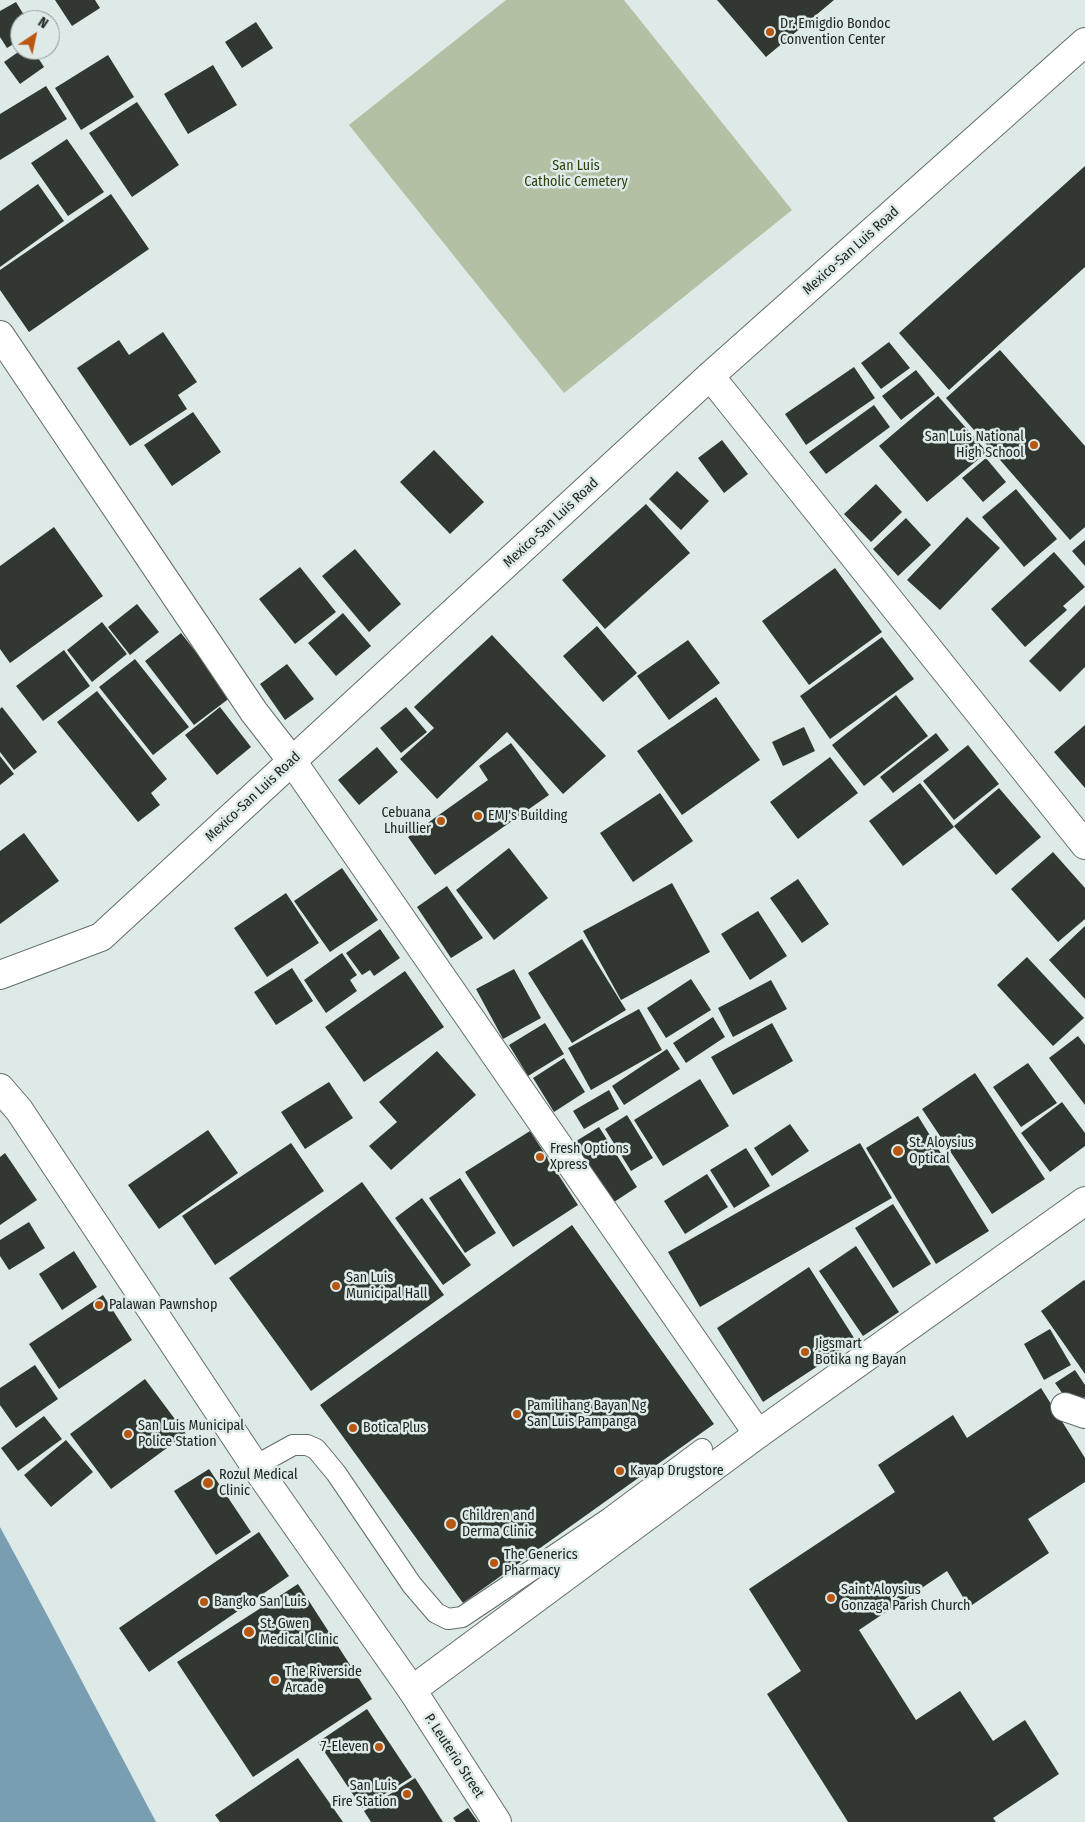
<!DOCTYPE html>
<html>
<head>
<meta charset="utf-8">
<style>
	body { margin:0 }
	#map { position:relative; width:1085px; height:1822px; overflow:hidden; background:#deeae8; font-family:"Fira Sans Condensed",sans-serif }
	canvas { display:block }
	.north { position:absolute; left:10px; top:10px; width:50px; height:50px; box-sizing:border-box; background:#deeae8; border:1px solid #929b99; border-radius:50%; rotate:34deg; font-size:14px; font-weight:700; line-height:20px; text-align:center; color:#202523 }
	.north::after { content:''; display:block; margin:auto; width:18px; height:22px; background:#b75711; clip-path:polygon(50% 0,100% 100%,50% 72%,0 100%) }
</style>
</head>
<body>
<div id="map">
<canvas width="1085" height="1822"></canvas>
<div class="north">N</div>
</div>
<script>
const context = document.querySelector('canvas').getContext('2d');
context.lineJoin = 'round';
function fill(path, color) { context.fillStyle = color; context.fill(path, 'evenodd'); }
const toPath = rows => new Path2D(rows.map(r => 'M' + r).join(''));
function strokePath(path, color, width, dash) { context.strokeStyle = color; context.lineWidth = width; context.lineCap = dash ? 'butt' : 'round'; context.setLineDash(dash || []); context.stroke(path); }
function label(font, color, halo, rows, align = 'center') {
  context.font = font + ' "Fira Sans Condensed",sans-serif'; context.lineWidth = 5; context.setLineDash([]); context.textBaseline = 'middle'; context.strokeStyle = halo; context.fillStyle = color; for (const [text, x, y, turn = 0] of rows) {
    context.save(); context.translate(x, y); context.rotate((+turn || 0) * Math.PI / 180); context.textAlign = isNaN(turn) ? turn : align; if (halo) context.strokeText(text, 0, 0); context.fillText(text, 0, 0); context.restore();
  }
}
const green = toPath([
	[506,0,624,0,792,210,564,393,349,125]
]);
const water = toPath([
	[0,1527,26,1575,156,1822,0,1822]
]);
const building = toPath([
	[55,0,95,0,100,8,72,26],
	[717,0,834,0,766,57],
	[16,2,27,20,20,20,20,40,7,48,0,37,0,11],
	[256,22,273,48,242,68,225,42],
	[21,50,33,50,44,67,20,84,4,62],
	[108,55,134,97,81,130,55,88],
	[213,65,237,105,188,134,164,94],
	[46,86,67,119,0,160,0,114],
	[137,102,179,165,132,197,89,133],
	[67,139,104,192,68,216,31,163],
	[1085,166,1085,267,949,390,899,333],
	[38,184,64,221,0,267,0,211],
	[111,194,149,249,29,332,0,290,0,270],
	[163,332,197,382,178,395,187,409,130,446,77,368,119,340,129,355],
	[889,342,910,368,881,389,861,363],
	[1000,350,1085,446,1085,527,1070,540,946,398],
	[854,367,875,398,806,445,785,414],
	[916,370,935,394,901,420,882,396],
	[938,396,987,452,927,502,879,446],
	[874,405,890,427,826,474,809,452],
	[193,412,221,452,172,486,144,445],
	[722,440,748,474,724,493,698,458],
	[434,450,484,502,450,534,400,482],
	[986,458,1006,482,983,502,962,478],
	[677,471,709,501,681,530,649,499],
	[876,484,902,512,871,542,844,514],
	[1016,489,1057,539,1024,567,982,517],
	[646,504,690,553,605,629,562,580],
	[967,517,1000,548,940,610,907,580],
	[906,518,931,545,898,576,873,549],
	[54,527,103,596,10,663,0,649,0,566],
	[1085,540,1085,566,1072,551],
	[355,549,401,604,369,632,322,576],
	[1054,552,1085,587,1063,606,1067,610,1025,647,991,609],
	[300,567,336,612,295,644,259,599],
	[835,568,882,632,809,685,762,621],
	[137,604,159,632,130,655,108,627],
	[1085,605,1085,667,1060,692,1029,661],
	[343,613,371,646,336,676,308,643],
	[102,622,127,654,92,682,67,650],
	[597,626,637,673,603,702,563,656],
	[181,633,231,697,194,725,145,661],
	[492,635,606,756,563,794,507,732,437,799,400,759,434,728,414,707],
	[882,637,914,679,830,739,800,696],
	[688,640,720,683,669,720,637,676],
	[64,650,90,686,43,721,16,686],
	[135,659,189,727,153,755,99,687],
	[287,664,314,699,285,720,260,684],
	[97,691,167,779,151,793,160,805,138,822,57,722],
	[896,695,928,736,864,786,832,745],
	[716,697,760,760,682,815,637,751],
	[2,707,37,752,14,770,0,752,0,709],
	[220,707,251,747,217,775,185,735],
	[406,707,427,732,401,753,380,728],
	[1085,725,1085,788,1054,752],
	[804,727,815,751,783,766,772,742],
	[936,733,949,750,893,793,880,777],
	[511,743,549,795,435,875,408,837,488,780,479,766],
	[968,745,999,784,954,820,923,781],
	[377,747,398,772,359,805,338,780],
	[0,756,14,774,0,785],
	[830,757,858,793,798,839,770,802],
	[920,783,954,827,903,866,869,821],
	[999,788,1041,837,996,875,954,826],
	[660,793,693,841,633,882,600,833],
	[24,833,59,881,0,924,0,851],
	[509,848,548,898,494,940,456,890],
	[1053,852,1085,888,1085,919,1058,942,1011,889],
	[342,868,378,920,330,952,294,901],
	[798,879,829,924,802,943,770,898],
	[672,883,710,952,621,1000,583,931],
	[447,886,483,938,451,958,417,907],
	[286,893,319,943,267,977,234,928],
	[758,911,787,956,750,980,721,934],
	[1085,926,1085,999,1049,960],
	[380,929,400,958,374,976,370,970,362,975,346,953],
	[582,939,626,1010,572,1043,528,973],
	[342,953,357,975,350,980,357,991,326,1013,304,980],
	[1027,957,1084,1018,1053,1046,997,985],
	[292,968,313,1001,276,1025,254,992],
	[514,969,541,1018,503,1039,476,989],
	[405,971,444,1027,364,1082,325,1027],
	[691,979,711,1010,666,1038,647,1008],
	[771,980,787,1009,733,1037,718,1008],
	[639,1009,662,1050,591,1090,568,1048],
	[713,1017,725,1037,686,1063,673,1043],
	[545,1023,564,1054,528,1076,509,1045],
	[772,1023,793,1061,733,1095,711,1057],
	[1078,1036,1085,1045,1085,1105,1049,1058],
	[667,1049,680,1069,624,1105,612,1086],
	[437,1051,476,1095,391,1170,369,1146,397,1122,379,1102],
	[564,1058,585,1092,554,1112,533,1078],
	[1028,1063,1057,1103,1021,1127,993,1087],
	[975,1073,1045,1179,992,1214,922,1109],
	[700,1079,729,1126,663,1166,634,1120],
	[329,1082,353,1118,305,1149,281,1112],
	[609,1090,619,1109,584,1129,573,1111],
	[1062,1102,1085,1133,1085,1146,1050,1172,1021,1133],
	[627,1115,653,1158,631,1171,605,1129],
	[918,1116,989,1231,936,1264,866,1148],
	[790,1124,809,1151,772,1176,754,1148],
	[599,1127,637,1187,611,1204,573,1143],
	[208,1130,238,1173,159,1229,128,1185],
	[530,1131,578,1205,513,1247,465,1172],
	[291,1143,324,1191,215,1265,182,1216],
	[860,1143,892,1198,700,1307,668,1252],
	[746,1148,770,1186,734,1208,710,1170],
	[5,1153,37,1200,0,1225,0,1157],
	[707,1174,728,1207,685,1234,664,1201],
	[460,1178,496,1233,465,1253,429,1198],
	[362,1182,444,1295,311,1391,229,1278],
	[422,1198,471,1265,443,1285,395,1218],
	[893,1204,931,1264,893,1288,855,1228],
	[29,1222,45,1248,9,1270,0,1256,0,1240],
	[572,1225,714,1424,463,1603,320,1405],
	[856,1246,899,1312,863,1336,819,1271],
	[74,1251,97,1287,62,1310,39,1274],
	[809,1267,856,1341,763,1402,717,1328],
	[1084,1280,1085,1281,1085,1374,1041,1311],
	[103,1295,132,1340,59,1389,29,1344],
	[1050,1329,1071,1365,1044,1380,1024,1344],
	[35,1365,58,1399,16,1428,0,1405,0,1388],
	[1075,1370,1085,1385,1085,1397,1072,1407,1055,1383],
	[145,1379,186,1434,111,1489,70,1434],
	[1041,1388,1085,1458,1085,1482,1028,1519,1049,1553,969,1607,947,1571,859,1630,916,1720,960,1691,993,1741,1025,1720,1059,1774,993,1818,996,1822,848,1822,767,1694,801,1671,749,1589,895,1492,878,1465,953,1415,967,1438],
	[44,1416,62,1439,18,1471,1,1448],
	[66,1440,93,1472,51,1507,24,1475],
	[209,1469,251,1532,216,1555,174,1491],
	[259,1532,289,1576,149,1672,119,1628],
	[298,1584,372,1699,253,1777,177,1662],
	[367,1709,412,1777,362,1808,318,1742],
	[298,1758,343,1822,220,1822,215,1815],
	[415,1778,443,1822,371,1822,364,1811],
	[468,1808,478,1822,456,1822,453,1818]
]);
const lane = toPath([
	[255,1466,293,1445,307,1445,316,1449,336,1473,412,1585,436,1613,448,1619,462,1617,608,1519,702,1449]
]);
const street = toPath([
	[0,335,254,712,292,761,758,1434],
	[710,376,1085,845],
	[1065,1407,1085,1414],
	[412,1690,497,1822]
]);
const secondary = toPath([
	[0,975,101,937,710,376,1085,42],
	[0,1088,19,1110,255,1466,412,1690,758,1434,1085,1201]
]);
const markers = [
	[770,32,5,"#b75711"],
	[1034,445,5,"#b75711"],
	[478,816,5,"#b75711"],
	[441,821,5,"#b75711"],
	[898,1151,6,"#b75711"],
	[540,1157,5,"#b75711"],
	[336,1286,5,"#b75711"],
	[99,1305,5,"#b75711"],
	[805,1352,5,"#b75711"],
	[517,1414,5,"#b75711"],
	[353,1428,5,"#b75711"],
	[128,1434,5,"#b75711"],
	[620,1471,5,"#b75711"],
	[208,1483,6,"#b75711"],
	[451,1524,6,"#b75711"],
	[494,1563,5,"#b75711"],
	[831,1598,5,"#b75711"],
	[204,1602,5,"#b75711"],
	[249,1632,6,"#b75711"],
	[275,1680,5,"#b75711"],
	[379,1747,5,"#b75711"],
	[407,1794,5,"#b75711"]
];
const poiNames = [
	["Dr. Emigdio Bondoc",780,24],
	["Convention Center",780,40],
	["San Luis National",1024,437,"right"],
	["High School",1024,453,"right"],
	["Cebuana",431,813,"right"],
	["Lhuillier",431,829,"right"],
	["EMJ's Building",488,816],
	["St. Aloysius",909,1143],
	["Optical",909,1159],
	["Fresh Options",550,1149],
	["Xpress",550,1165],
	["San Luis",346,1278],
	["Municipal Hall",346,1294],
	["Palawan Pawnshop",109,1305],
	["Jigsmart",815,1344],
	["Botika ng Bayan",815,1360],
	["Pamilihang Bayan Ng",527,1406],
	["San Luis Pampanga",527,1422],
	["San Luis Municipal",138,1426],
	["Police Station",138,1442],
	["Botica Plus",363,1428],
	["Kayap Drugstore",630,1471],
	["Rozul Medical",219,1475],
	["Clinic",219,1491],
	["Children and",462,1516],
	["Derma Clinic",462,1532],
	["The Generics",504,1555],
	["Pharmacy",504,1571],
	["Saint Aloysius",841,1590],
	["Gonzaga Parish Church",841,1606],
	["Bangko San Luis",214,1602],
	["St. Gwen",260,1624],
	["Medical Clinic",260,1640],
	["The Riverside",285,1672],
	["Arcade",285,1688],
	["7-Eleven",369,1747,"right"],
	["San Luis",397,1786,"right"],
	["Fire Station",397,1802,"right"]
];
const parkNames = [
	["San Luis",576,166],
	["Catholic Cemetery",576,182]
];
const streetNames = [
	["Mexico-San Luis Road",851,251,-42],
	["Mexico-San Luis Road",551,523,-43],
	["Mexico-San Luis Road",253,797,-43],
	["P. Leuterio Street",454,1756,57]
];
fill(green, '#b3c0a4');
fill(water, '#799eb2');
fill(building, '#313832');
strokePath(lane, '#636d6b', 22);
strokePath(street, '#636d6b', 30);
strokePath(secondary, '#636d6b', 30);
strokePath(lane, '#fff', 20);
strokePath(street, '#fff', 28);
strokePath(secondary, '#fff', 28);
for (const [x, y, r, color] of markers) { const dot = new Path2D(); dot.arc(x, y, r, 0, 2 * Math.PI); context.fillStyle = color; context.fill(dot); strokePath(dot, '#deeae8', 2); }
label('14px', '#202523', '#deeae8', poiNames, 'left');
label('14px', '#2f430e', '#deeae8', parkNames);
label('14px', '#202523', '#deeae8', streetNames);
</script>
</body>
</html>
